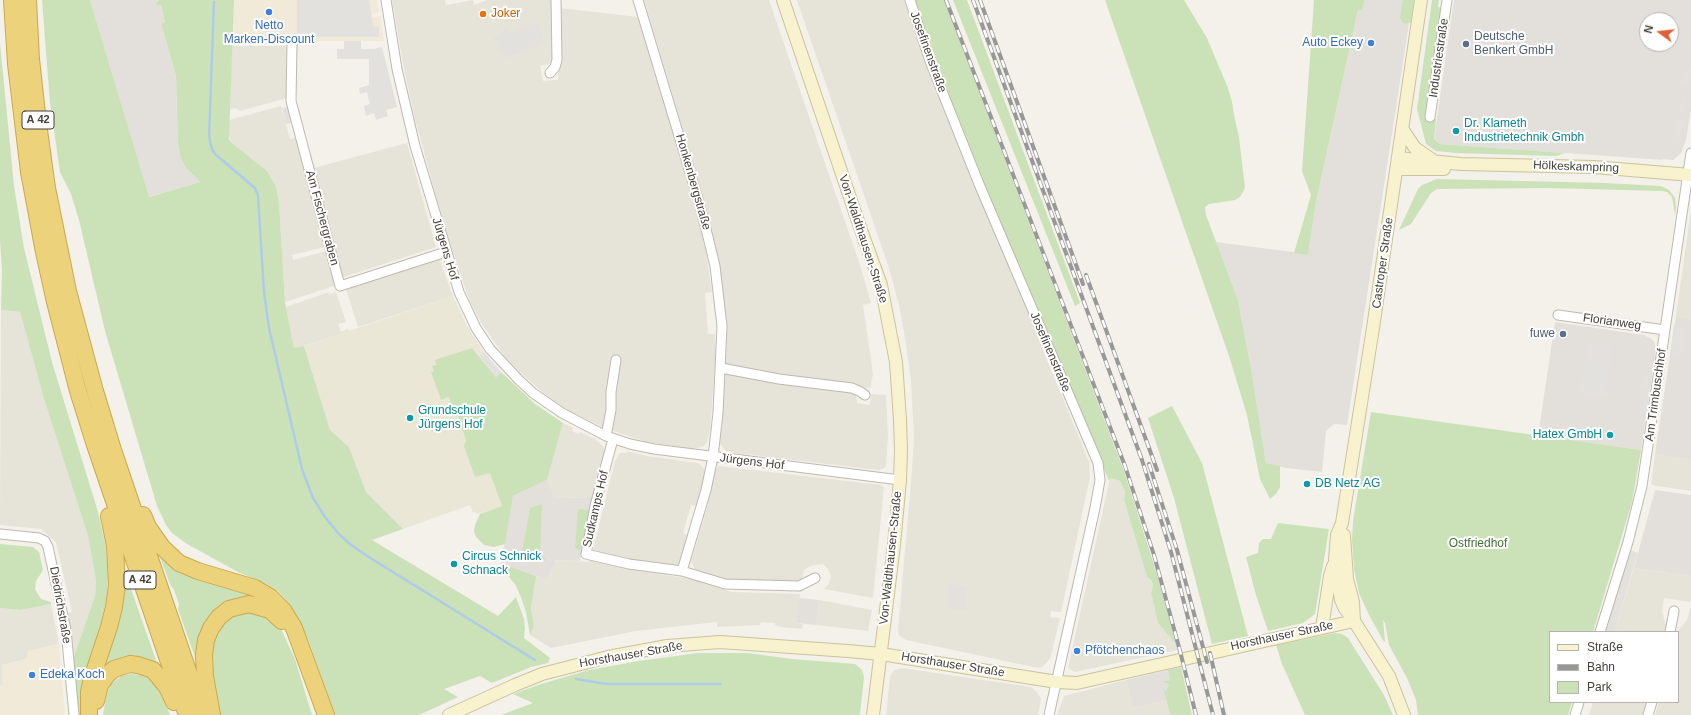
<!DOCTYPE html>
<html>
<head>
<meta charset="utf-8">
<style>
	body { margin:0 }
	#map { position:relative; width:1691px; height:715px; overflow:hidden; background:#f3f1ea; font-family:Helvetica,sans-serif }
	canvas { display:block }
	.legend { position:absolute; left:1549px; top:631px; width:130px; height:72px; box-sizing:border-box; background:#fff; border:1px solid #b5b3b0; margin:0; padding:5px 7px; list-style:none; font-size:12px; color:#464239 }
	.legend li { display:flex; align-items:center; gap:8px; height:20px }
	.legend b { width:20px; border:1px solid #b5b3b0 }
	.north { position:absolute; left:1639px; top:12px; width:40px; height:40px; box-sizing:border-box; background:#fff; border:1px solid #b5b3b0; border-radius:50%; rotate:285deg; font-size:11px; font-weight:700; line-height:16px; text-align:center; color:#464239 }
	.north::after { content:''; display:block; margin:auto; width:14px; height:18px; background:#e05f34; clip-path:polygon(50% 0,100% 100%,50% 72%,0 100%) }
</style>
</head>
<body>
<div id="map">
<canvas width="1691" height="715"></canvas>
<ul class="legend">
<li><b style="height:5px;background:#f8f2cf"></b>Straße</li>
<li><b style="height:5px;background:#989898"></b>Bahn</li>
<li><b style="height:11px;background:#cbe2b8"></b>Park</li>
</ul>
<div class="north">N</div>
</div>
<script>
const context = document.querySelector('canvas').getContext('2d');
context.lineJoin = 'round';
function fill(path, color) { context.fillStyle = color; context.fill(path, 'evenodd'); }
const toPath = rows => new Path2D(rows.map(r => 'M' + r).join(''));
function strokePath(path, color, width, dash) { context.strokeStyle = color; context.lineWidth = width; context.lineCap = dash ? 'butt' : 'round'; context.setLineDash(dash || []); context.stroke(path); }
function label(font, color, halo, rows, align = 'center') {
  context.font = font + ' Helvetica,sans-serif'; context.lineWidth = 4; context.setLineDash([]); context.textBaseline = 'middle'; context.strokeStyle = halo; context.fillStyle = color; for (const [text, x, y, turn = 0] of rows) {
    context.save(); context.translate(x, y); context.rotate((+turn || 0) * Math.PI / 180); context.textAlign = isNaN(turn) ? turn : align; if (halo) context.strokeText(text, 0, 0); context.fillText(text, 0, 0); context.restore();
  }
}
const residential = toPath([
	[392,0,445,0,446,5,473,0,474,5,487,0,554,0,554,59,552,63,540,66,543,81,558,80,559,8,638,17,693,198,706,252,712,292,705,293,708,334,715,334,715,364,710,430,707,442,704,446,694,449,647,442,610,430,614,391,620,357,613,355,611,362,605,428,567,410,545,394,523,375,505,357,493,340,482,324,470,302,443,222,415,119,404,69],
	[644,0,769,0,860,265,871,303,863,305,873,374,870,388,797,379,726,366,724,306,715,243,704,200],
	[797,0,904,0,925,63,1089,462,1090,477,1061,612,1051,611,1050,617,1060,618,1050,659,1042,667,1038,668,906,640,899,635,898,631,912,470,914,436,911,381,905,338,899,305,889,268],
	[231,46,289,46,287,98,240,111,235,108,230,109],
	[281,106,290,139,296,138,325,247,292,255,293,260,326,251,334,284,334,286,285,302,279,203,276,186,267,171,231,142,229,135,229,120],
	[407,143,436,247,344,277,341,274,314,168],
	[1691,210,1691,319,1676,316],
	[439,258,453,296,358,327,346,289,360,285,360,282],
	[329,292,331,301,330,294,336,292,346,322,338,324,341,332,348,329,349,331,294,349,286,307],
	[1,310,20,312,44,399,88,536,96,581,95,596,73,659,67,613,72,612,56,542,41,529,0,525],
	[726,372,854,391,856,393,857,403,870,405,871,394,886,395,888,435,886,466,883,469,878,470,727,452,720,444,720,438],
	[563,423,573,428,572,431,578,434,580,432,595,439,603,446,605,452,594,494,589,498,555,497,547,480],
	[630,452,647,456,697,463,701,465,705,470,698,506,691,505,683,533,689,536,681,560,677,566,642,562,595,552,593,550,615,461,620,453],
	[1655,454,1691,460,1691,491,1651,485],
	[719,466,881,485,884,487,873,598,824,589,829,584,831,577,828,569,823,564,810,566,804,570,802,579,796,581,724,579,696,570,691,562,707,508,715,471],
	[1110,478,1120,481,1125,492,1124,500,1147,577,1151,580,1153,584,1151,593,1158,623,1175,642,1177,650,1075,672,1068,668],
	[558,560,588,562,589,560,645,572,691,579,731,592,800,594,796,623,803,624,802,629,781,627,775,625,775,623,761,622,760,625,717,627,717,622,636,631,551,648,530,635,534,626,531,608,536,576,547,580,555,562],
	[1634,568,1691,576,1691,602,1664,598,1662,612,1666,625,1666,632,1614,632],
	[819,600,872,610,868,631,816,625],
	[51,604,59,644,28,651,27,659,2,665,3,685,0,685,0,608,21,610],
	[1691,605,1691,715,1655,715,1659,702,1678,702,1678,632,1677,632,1687,620],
	[902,668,1031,687,1037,692,1041,699,1038,715,886,715,890,677,894,670],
	[1126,680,1133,708,1167,700,1170,715,1057,715,1064,696],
	[1593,702,1648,702,1644,715,1589,715]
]);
const commercial = toPath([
	[234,0,377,0,379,12,372,14,373,18,380,16,384,41,231,41],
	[59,644,65,715,0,715,0,685,3,685,2,665,27,659,28,651]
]);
const industrial = toPath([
	[90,0,159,0,156,3,157,6,161,5,165,22,161,24,176,76,178,144,180,156,185,167,200,182,148,197],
	[1365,0,1403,0,1407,24,1409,23,1347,425,1334,424,1326,431,1322,472,1286,468,1266,463,1251,368,1238,300,1216,242,1308,254,1316,202,1358,10,1362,10],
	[1454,0,1691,0,1691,109,1686,140,1681,153,1673,160,1663,159,1663,160,1440,144,1434,139],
	[1647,20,1671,20,1671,44,1647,44],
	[1676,316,1691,319,1691,460,1655,454],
	[1555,322,1644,335,1653,340,1656,348,1641,450,1538,436],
	[547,480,555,497,587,498,594,494,580,561,556,560,547,580,501,563,513,496],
	[1655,490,1691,495,1691,576,1634,568],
	[799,598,819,600,816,625,796,623],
	[1168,670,1170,680,1164,681,1170,685,1166,691,1165,691,1167,700,1133,708,1126,680]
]);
const education = toPath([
	[453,296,466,324,484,352,479,356,473,349,435,361,436,365,434,371,432,372,441,400,449,397,453,411,456,410,466,442,475,477,490,472,502,506,478,514,473,512,470,505,403,529,366,492,349,447,330,431,304,346]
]);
const green = toPath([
	[42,0,90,0,149,197,200,182,185,167,180,156,178,144,176,76,161,24,165,22,161,5,157,6,156,3,159,0,234,0,229,139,231,142,267,171,276,186,279,203,285,302,294,348,304,346,330,430,349,447,366,492,403,529,372,540,498,616,516,597,524,619,525,629,524,638,550,658,548,663,531,667,492,683,480,676,444,689,458,697,419,715,335,715,309,642,296,615,286,600,276,590,265,583,240,573,187,544,172,533,166,525,157,506,105,331,79,220,71,194,60,172,50,103],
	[914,0,944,0,1124,471,1156,571,1178,651,1175,643,1158,623,1151,593,1153,584,1151,580,1147,577,1124,500,1125,492,1120,481,1110,478,1109,481,1035,303,1031,300,1030,297,1031,293,977,168,955,112],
	[953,0,967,0,1080,303,1075,306],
	[1105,0,1184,0,1207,38,1228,88,1232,102,1234,115,1239,137,1245,188,1240,197,1235,200,1209,204,1205,207,1206,215,1238,300,1251,368,1266,463,1280,466,1280,487,1276,494,1270,499,1260,479,1247,415,1230,359],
	[1314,0,1365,0,1362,10,1358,10,1349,51,1316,202,1308,255,1294,253,1311,195,1302,171],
	[1403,0,1414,0,1411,22,1407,24,1403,23,1400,18],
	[1432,0,1439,0,1438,7,1441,8,1426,111,1428,118,1436,119,1434,139,1440,144,1565,153,1556,156,1456,153,1436,151,1426,144,1417,109],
	[0,43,14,186,24,248,52,362,98,512,106,547,108,579,106,601,99,631,85,674,82,689,82,715,78,715,73,659,95,596,96,581,88,536,44,399,20,312,1,310,2,271,0,240],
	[1437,179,1605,183,1661,186,1669,190,1673,195,1675,198,1676,208,1675,215,1672,197,1667,192,1661,191,1548,188,1437,189,1431,193,1411,224,1399,230,1418,189,1422,185],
	[472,348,496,377,501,372,535,404,563,423,547,480,513,496,505,544,494,547,484,545,476,537,474,531,475,525,480,514,502,506,490,473,475,477,464,446,466,441,456,410,453,411,449,397,441,400,431,372,434,371,432,366,436,365,435,360],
	[1172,406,1202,463,1248,636,1212,644,1174,498,1148,418],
	[1371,412,1641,450,1632,502,1593,632,1550,632,1550,702,1572,702,1568,715,1418,715,1416,700,1408,680,1389,645,1385,623,1383,620,1385,641,1384,642,1369,615,1359,593,1354,569,1352,540,1353,521],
	[541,504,542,505,540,556,546,560,546,561,522,552,530,508],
	[580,509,589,510,590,512,582,548,579,550,575,548,578,510],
	[1278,523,1329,529,1315,614,1303,623,1268,631,1256,595,1246,557,1258,553,1259,543,1263,539,1271,539],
	[0,544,33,547,39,552,43,570,36,581,35,589,41,599,51,602,51,604,21,610,0,608],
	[164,555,265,597,227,608,199,669,178,609,179,604,174,590,170,584,160,557],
	[122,563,158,666,96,678],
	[501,563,536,576,531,608,534,626,530,635,526,612,521,597,516,586,502,567],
	[245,611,258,612,276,623,281,629,295,659,312,715,220,715,214,694,211,646,220,626,231,616],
	[1335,633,1342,634,1348,638,1384,695,1393,715,1305,715,1282,664,1276,645],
	[698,653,747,653,792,659,855,664,862,670,864,677,860,715,501,715,533,703,513,694,541,684,589,670,639,661],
	[1181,667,1192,715,1170,715,1164,690,1166,691,1169,685,1163,681,1170,680,1168,670],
	[131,674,143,675,158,683,170,715,103,715,106,697,111,684,121,676]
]);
const parking = toPath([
	[297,0,369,0,373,27,379,26,379,37,307,37,297,33],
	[537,22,542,33,543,43,506,58,493,38,507,28,510,33],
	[344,41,361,41,361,49,374,49,382,47,397,107,386,110,388,116,376,120,374,113,366,116,364,106,370,104,367,92,360,94,359,88,369,85,369,59,337,59,337,49,344,49],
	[1691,68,1689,82,1682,85,1684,69],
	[1688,94,1685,113,1679,114,1682,95],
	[288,107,292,123,286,124,282,108],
	[1684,118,1681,139,1674,141,1678,119],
	[1674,324,1687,326,1683,357,1670,355],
	[1588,343,1612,347,1605,397,1580,394],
	[484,352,501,372,496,377,479,356],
	[1644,374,1652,375,1650,389,1642,388],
	[1642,393,1649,394,1646,415,1639,414],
	[1630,550,1638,553,1614,632,1606,632],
	[949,585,967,587,965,610,947,609]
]);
const stream = toPath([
	[214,2,209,137,212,149,215,154,255,188,258,196,264,292,269,328,302,469,313,498,325,517,339,534,351,545,372,559,535,660],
	[576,679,607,684,720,684]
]);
const street = toPath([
	[386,0,397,69,415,146,459,292,476,328,490,349,518,379,533,393,562,413,606,436,630,444,654,449,900,480],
	[638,0,699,202,709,241,715,266,722,326,718,413,713,457,706,490,682,571,725,584,799,586,815,578],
	[910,0,930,61,979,184,1098,463,1100,480,1095,508,1049,715],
	[294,41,292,44,291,101,340,286,446,252],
	[550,73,555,67,557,60,556,0],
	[1430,117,1447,0],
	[1558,315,1665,330],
	[721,368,779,379,852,388,861,392,865,395],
	[606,436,611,410,611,392,616,360],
	[613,439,595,506,586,554,629,564,682,571],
	[0,534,39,538,45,541,48,547,66,630,74,715],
	[1600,632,1628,542,1642,486,1691,153],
	[1670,632,1674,611],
	[1575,715,1579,702],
	[1648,715,1652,702]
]);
const secondary = toPath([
	[783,0,861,230,881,285,896,362,900,420,901,450,900,480,894,545,873,715],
	[1403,130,1415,148,1434,161],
	[1398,158,1461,164,1594,167,1691,175],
	[1397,169,1444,169],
	[1344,535,1347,579,1353,602,1354,621],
	[1322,628,1330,576,1333,566],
	[449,715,515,685,542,674,608,657,667,646,720,642,848,651,881,654,1057,682,1077,683,1354,621],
	[1404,715,1389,676,1354,621,1344,607,1341,600,1335,560,1337,535,1342,523,1373,328,1421,0]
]);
const highway = toPath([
	[12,0,16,64,29,172,44,252,55,302,78,391,95,445,187,715],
	[28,0,31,59,38,123,47,188,68,291,95,391,113,450,203,715],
	[143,515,148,527,162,547,179,563,198,571,255,588,270,597,283,610,294,628,326,715],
	[96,701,100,685,107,675,114,669,130,664,138,665,153,670,167,687,174,702],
	[89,715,89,692,92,678,109,627,114,607,117,585,115,546,109,516],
	[212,715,205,676,204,655,206,640,211,628,219,617,229,609,249,604,270,610,282,621]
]);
const rail = toPath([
	[946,0,1125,466,1154,555,1180,651,1196,715],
	[973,0,1142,460,1171,552,1213,715],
	[980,0,1083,284],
	[1086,275,1157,470],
	[1149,464,1177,550,1207,662],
	[1210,653,1224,715]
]);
const markers = [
	[269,12,4,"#3f7fe0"],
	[483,14,4,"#e8710a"],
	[1371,43,4,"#3f7fe0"],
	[1466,44,4,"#5c6f8a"],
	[1456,131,4,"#0f9aa8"],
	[1563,334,4,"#5c6f8a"],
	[410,418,4,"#0f9aa8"],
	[1610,435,4,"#0f9aa8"],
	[1307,484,4,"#0f9aa8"],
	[454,564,4,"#0f9aa8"],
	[1077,651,4,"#3f7fe0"],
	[32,675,4,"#3f7fe0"]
];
const shields = [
	[38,120,32],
	[140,580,32]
];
const shieldNames = [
	["A 42",38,120],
	["A 42",140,580]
];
const foodNames = [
	["Joker",491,14]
];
const shopNames = [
	["Netto",269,26,"center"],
	["Marken-Discount",269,40,"center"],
	["Auto Eckey",1363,43,"right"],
	["Pfötchenchaos",1085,651],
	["Edeka Koch",40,675]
];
const serviceNames = [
	["Deutsche",1474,37],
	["Benkert GmbH",1474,51],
	["fuwe",1555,334,"right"]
];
const streetNames = [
	["Josefinenstraße",928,52,70],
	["Industriestraße",1439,58,-82],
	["Hölkeskampring",1576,167,2],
	["Honkenbergstraße",693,182,74],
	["Am Fischergraben",322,218,75],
	["Von-Waldthausen-Straße",863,239,72],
	["Jürgens Hof",445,249,73],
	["Castroper Straße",1383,263,-82],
	["Florianweg",1612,322,8],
	["Josefinenstraße",1050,352,67],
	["Am Trimbuschhof",1656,395,-82],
	["Jürgens Hof",752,462,7],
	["Sudkamps Hof",596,509,-77],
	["Von-Waldthausen-Straße",891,558,-84],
	["Diedrichstraße",60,605,80],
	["Horsthauser Straße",1282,636,-12],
	["Horsthauser Straße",631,655,-10],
	["Horsthauser Straße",953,665,9]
];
const cultureNames = [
	["Dr. Klameth",1464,124],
	["Industrietechnik Gmbh",1464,138],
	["Grundschule",418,411],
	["Jürgens Hof",418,425],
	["Hatex GmbH",1602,435,"right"],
	["DB Netz AG",1315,484],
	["Circus Schnick",462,557],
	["Schnack",462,571]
];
const parkNames = [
	["Ostfriedhof",1478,544]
];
fill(residential, '#e6e3d9');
fill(commercial, '#f2ead8');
fill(industrial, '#e3e0db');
fill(education, '#eae7d6');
fill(green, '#cbe2b8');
fill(parking, '#e2e1de');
strokePath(stream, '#aecbe8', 2.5);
strokePath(street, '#bdb9ae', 11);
strokePath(secondary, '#cac39d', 14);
strokePath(highway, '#cba94c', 18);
strokePath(street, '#fff', 9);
strokePath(secondary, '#f8f2cf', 12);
strokePath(highway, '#edd27c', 16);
strokePath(rail, '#989898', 4);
strokePath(rail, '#fff', 2.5, [8]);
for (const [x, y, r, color] of markers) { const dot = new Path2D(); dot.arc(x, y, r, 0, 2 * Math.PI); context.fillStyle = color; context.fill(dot); strokePath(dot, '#fff', 1.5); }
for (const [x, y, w] of shields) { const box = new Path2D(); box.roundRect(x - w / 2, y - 9, w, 18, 3); context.fillStyle = '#fff'; context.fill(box); strokePath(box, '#464239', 1); }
label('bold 11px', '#464239', null, shieldNames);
label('12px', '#c56008', '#fff', foodNames, 'left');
label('12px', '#366cbe', '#fff', shopNames, 'left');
label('12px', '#4e5e75', '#fff', serviceNames, 'left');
label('12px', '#464239', '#fff', streetNames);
label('12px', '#0d838f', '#fff', cultureNames, 'left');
label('12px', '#447133', '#fff', parkNames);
</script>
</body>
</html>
